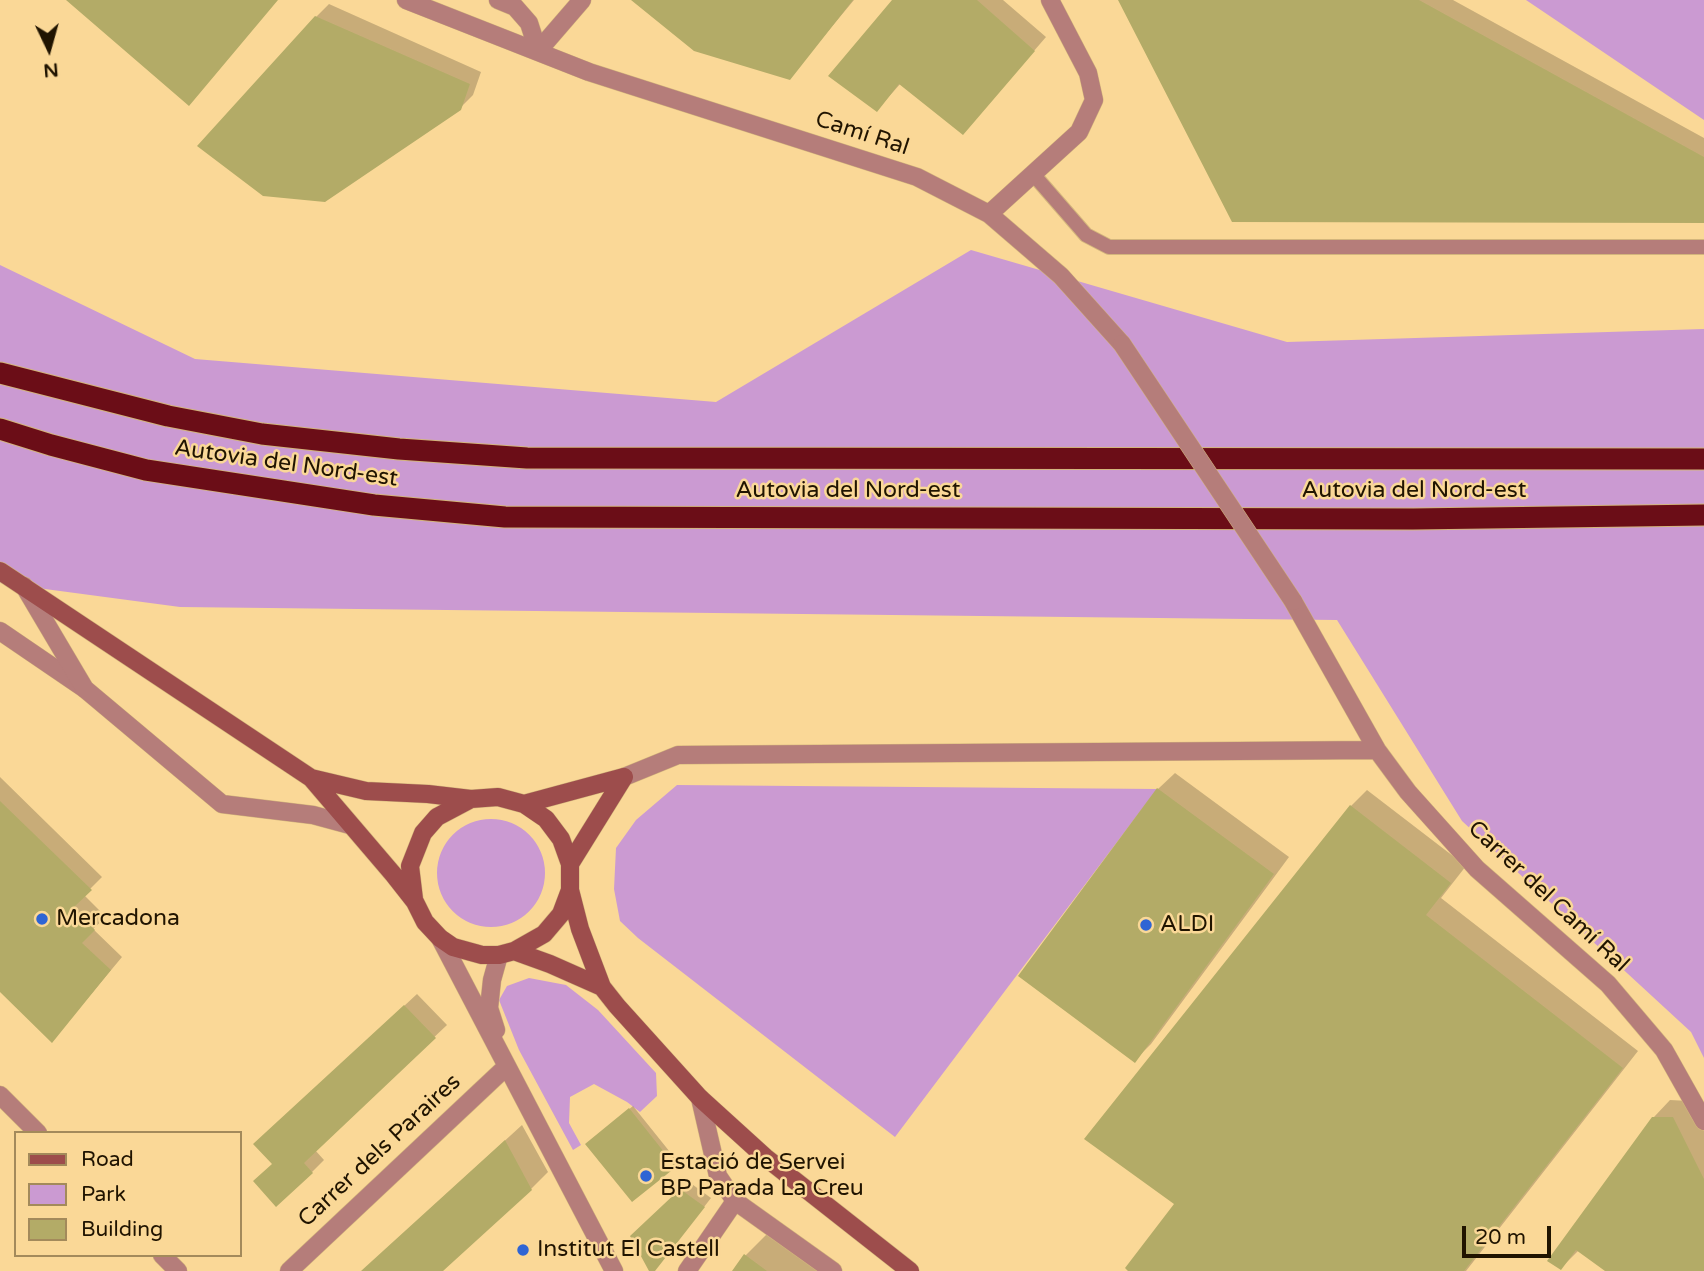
<!DOCTYPE html>
<html>
<head>
<meta charset="utf-8">
<style>
	body { margin:0 }
	#map { position:relative; width:1704px; height:1271px; overflow:hidden; background:#fad897; font-family:"Varela Round",sans-serif }
	canvas { display:block }
	.legend { position:absolute; left:14px; top:1131px; width:228px; height:126px; box-sizing:border-box; background:#fad897; border:2px solid #a38a5b; margin:0; padding:9px 12px; list-style:none; font-size:21px; color:#201400 }
	.legend li { display:flex; align-items:center; gap:14px; height:35px }
	.legend b { width:35px; border:2px solid #a38a5b }
	.north { position:absolute; left:14px; top:14px; width:70px; height:70px; -webkit-text-stroke:5px #fad897; paint-order:stroke; rotate:175deg; font-size:19px; font-weight:700; line-height:28px; text-align:center; color:#201400 }
	.north::after { content:''; display:block; margin:auto; width:24px; height:32px; background:#201400; clip-path:polygon(50% 0,100% 100%,50% 72%,0 100%) }
	.scale { position:absolute; left:1462px; top:1226px; width:89px; height:32px; box-sizing:border-box; border:4px solid #201400; border-top:0; padding-left:9px; font-size:21px; line-height:24px; white-space:nowrap; color:#201400; -webkit-text-stroke:5px #fad897; paint-order:stroke }
</style>
</head>
<body>
<div id="map">
<canvas width="1704" height="1271"></canvas>
<ul class="legend">
<li><b style="height:9px;background:#9d4d4c"></b>Road</li>
<li><b style="height:19px;background:#cb9ad2"></b>Park</li>
<li><b style="height:19px;background:#b3ab67"></b>Building</li>
</ul>
<div class="north">N</div>
<div class="scale">20 m</div>
</div>
<script>
const context = document.querySelector('canvas').getContext('2d');
context.lineJoin = 'round';
function fill(path, color) { context.fillStyle = color; context.fill(path, 'evenodd'); }
const toPath = rows => new Path2D(rows.map(r => 'M' + r).join(''));
function strokePath(path, color, width, dash) { context.strokeStyle = color; context.lineWidth = width; context.lineCap = dash ? 'butt' : 'round'; context.setLineDash(dash || []); context.stroke(path); }
function label(font, color, halo, rows, align = 'center') {
  context.font = font + ' "Varela Round",sans-serif'; context.lineWidth = 5; context.setLineDash([]); context.textBaseline = 'middle'; context.strokeStyle = halo; context.fillStyle = color; for (const [text, x, y, turn = 0] of rows) {
    context.save(); context.translate(x, y); context.rotate((+turn || 0) * Math.PI / 180); context.textAlign = isNaN(turn) ? turn : align; if (halo) context.strokeText(text, 0, 0); context.fillText(text, 0, 0); context.restore();
  }
}
const green = toPath([
	[1526,0,1704,0,1704,120],
	[971,250,1287,342,1704,329,1704,1058,1691,1032,1462,821,1337,620,180,607,0,583,0,265,195,359,716,402],
	[677,785,1157,789,895,1137,638,938,620,921,614,889,616,848,636,820],
	'437 873a54 54 0 1 1 108 0a54 54 0 1 1-108 0Z',
	[529,978,566,985,598,1010,656,1073,657,1096,640,1112,627,1102,594,1084,570,1097,569,1123,581,1145,573,1150,519,1050,499,1000,507,986]
]);
const shadow = toPath([
	[633,0,854,0,789,78],
	[894,0,1003,0,1046,37,963,133,901,83,877,110],
	[1120,0,1453,0,1704,138,1704,221],
	[329,4,481,72,473,95,460,108,316,17],
	[1175,773,1289,857,1151,1044,1135,1060,1158,789],
	[0,777,102,877,84,895,106,917,93,929,122,957,52,1041,0,990],
	[1367,790,1466,866,1441,898,1638,1051,1466,1271,1131,1271,1177,1203,1087,1139,1351,806],
	[417,994,447,1025,315,1150,324,1160,312,1172,274,1163,268,1132],
	[1670,1100,1689,1101,1704,1131,1704,1271,1608,1271,1579,1250,1561,1268,1550,1260,1654,1117],
	[633,1106,678,1162,675,1166,590,1141],
	[522,1125,548,1172,531,1189,440,1271,362,1271],
	[689,1182,711,1198,659,1265,651,1271,632,1236],
	[769,1232,821,1271,734,1271,746,1255]
]);
const building = toPath([
	[66,0,278,0,189,106],
	[631,0,853,0,790,80,694,51],
	[892,0,977,0,1035,51,963,135,899,84,877,112,828,76],
	[1118,0,1419,0,1704,157,1704,223,1232,222],
	[315,16,470,84,461,110,325,202,263,196,197,146],
	[1157,788,1274,874,1135,1063,1018,976],
	[0,801,92,890,73,908,95,930,82,943,111,970,52,1043,0,992],
	[1350,805,1451,883,1426,915,1623,1068,1464,1271,1128,1271,1125,1268,1174,1204,1084,1139],
	[404,1005,436,1038,304,1163,313,1173,276,1207,253,1181,272,1164,253,1144],
	[629,1108,676,1167,632,1202,585,1144],
	[1652,1117,1673,1117,1704,1179,1704,1271,1605,1271,1576,1250,1561,1270,1547,1261],
	[505,1140,532,1190,443,1271,361,1271],
	[680,1189,705,1207,655,1271,649,1271,630,1236],
	[744,1254,767,1271,732,1271]
]);
const service = toPath([
	[1033,174,1086,235,1109,247,1704,247]
]);
const pedestrian = toPath([
	[0,631,85,689],
	[0,1095,38,1133],
	[162,1255,178,1271]
]);
const minor = toPath([
	[406,0,589,72,917,177,989,214,1061,276,1122,344],
	[498,0,515,7,529,23,538,51],
	[538,51,582,0],
	[989,214,1079,132,1094,100,1088,73,1050,0],
	[24,586,85,689,222,804,313,815,350,825],
	[1293,601,1377,750,1408,792,1477,869,1608,984,1664,1050,1704,1121],
	[624,777,678,755,1377,750],
	[440,938,614,1271],
	[496,1030,489,1008,492,980,499,955],
	[700,1098,718,1176,735,1201,833,1271],
	[289,1271,506,1067],
	[687,1271,735,1201]
]);
const secondary = toPath([
	[0,571,311,778,393,874,415,902,425,922,440,938,453,947,482,955,499,955,514,951,544,934,561,914,570,890,570,864,561,839,546,819,524,804,498,797,471,799,428,794,366,791,311,778],
	[524,804,624,777],
	[570,864,624,777],
	[570,890,580,929,602,987,617,1006,700,1098,765,1157,910,1271],
	[414,899,410,866,423,833,437,817,471,799],
	[514,951,550,964,602,987]
]);
const motorway = toPath([
	[0,373,168,416,262,434,399,449,527,458,1704,459],
	[0,429,51,445,146,470,374,505,505,517,1413,519,1704,515]
]);
const minorBridge = toPath([
	[1122,344,1293,601]
]);
const markers = [
	[42,919,7,"#2f65d4"],
	[1146,925,7,"#2f65d4"],
	[646,1176,7,"#2f65d4"],
	[523,1250,7,"#2f65d4"]
];
const streetNames = [
	["Camí Ral",862,134,18],
	["Autovia del Nord-est",286,464,8],
	["Autovia del Nord-est",848,491],
	["Autovia del Nord-est",1414,491],
	["Carrer del Camí Ral",1548,897,43],
	["Carrer dels Paraires",380,1151,-43]
];
const poiNames = [
	["Mercadona",56,919],
	["ALDI",1160,925],
	["Estació de Servei",660,1163],
	["BP Parada La Creu",660,1189],
	["Institut El Castell",537,1250]
];
fill(green, '#cb9ad2');
fill(shadow, '#0003');
fill(building, '#b3ab67');
strokePath(service, '#d3b57c', 16);
strokePath(pedestrian, '#d3b57c', 19);
strokePath(minor, '#d3b57c', 19);
strokePath(secondary, '#d3b57c', 19);
strokePath(motorway, '#d3b57c', 23);
strokePath(service, '#b57d7a', 14);
strokePath(pedestrian, '#b57d7a', 18);
strokePath(minor, '#b57d7a', 18);
strokePath(secondary, '#9d4d4c', 18);
strokePath(motorway, '#6b0d17', 21);
strokePath(minorBridge, '#d3b57c', 19, []);
strokePath(minorBridge, '#b57d7a', 18);
for (const [x, y, r, color] of markers) { const dot = new Path2D(); dot.arc(x, y, r, 0, 2 * Math.PI); context.fillStyle = color; context.fill(dot); strokePath(dot, '#fad897', 2.5); }
label('23px', '#201400', '#fad897', streetNames);
label('23px', '#201400', '#fad897', poiNames, 'left');
</script>
</body>
</html>
